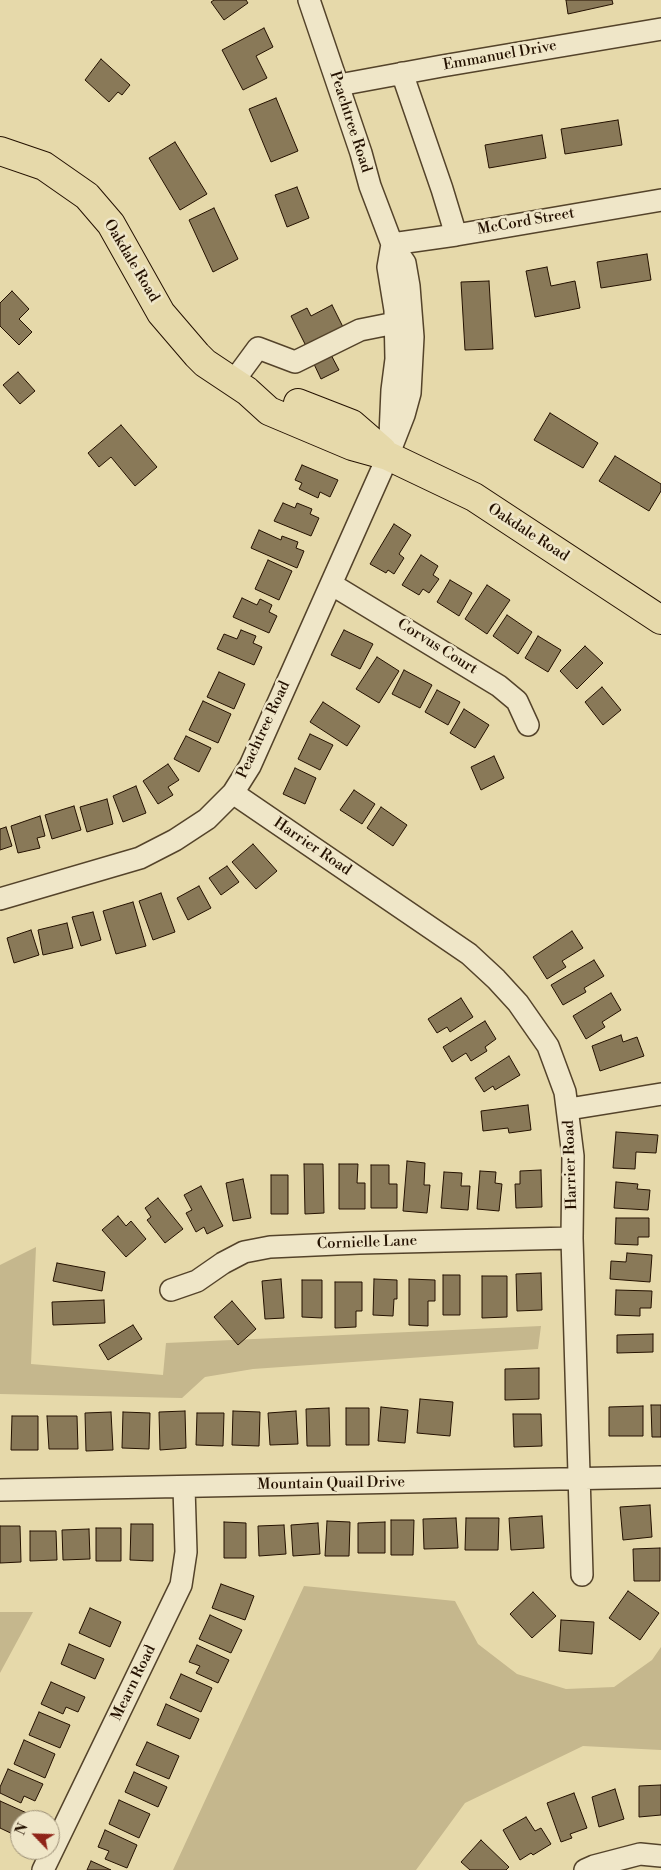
<!DOCTYPE html>
<html>
<head>
<meta charset="utf-8">
<style>
	body { margin:0 }
	#map { position:relative; width:661px; height:1870px; overflow:hidden; background:#e6d9aa; font-family:"Libre Bodoni",serif }
	canvas { display:block }
	.north { position:absolute; left:10px; top:1810px; width:50px; height:50px; box-sizing:border-box; background:#efe6c8; border:1px solid #9e9178; border-radius:50%; rotate:294deg; font-size:14px; font-weight:700; line-height:20px; text-align:center; color:#241100 }
	.north::after { content:''; display:block; margin:auto; width:18px; height:22px; background:#8f2418; clip-path:polygon(50% 0,100% 100%,50% 72%,0 100%) }
</style>
</head>
<body>
<div id="map">
<canvas width="661" height="1870"></canvas>
<div class="north">N</div>
</div>
<script>
const context = document.querySelector('canvas').getContext('2d');
context.lineJoin = 'round';
function fill(path, color) { context.fillStyle = color; context.fill(path, 'evenodd'); }
const toPath = rows => new Path2D(rows.map(r => 'M' + r).join(''));
function strokePath(path, color, width, dash) { context.strokeStyle = color; context.lineWidth = width; context.lineCap = dash ? 'butt' : 'round'; context.setLineDash(dash || []); context.stroke(path); }
function label(font, color, halo, rows, align = 'center') {
  context.font = font + ' "Libre Bodoni",serif'; context.lineWidth = 5; context.setLineDash([]); context.textBaseline = 'middle'; context.strokeStyle = halo; context.fillStyle = color; for (const [text, x, y, turn = 0] of rows) {
    context.save(); context.translate(x, y); context.rotate((+turn || 0) * Math.PI / 180); context.textAlign = isNaN(turn) ? turn : align; if (halo) context.strokeText(text, 0, 0); context.fillText(text, 0, 0); context.restore();
  }
}
const green = toPath([
	[36,1247,31,1364,163,1375,166,1343,541,1326,538,1349,253,1369,205,1377,182,1398,0,1394,0,1265],
	[304,1586,455,1601,478,1644,517,1674,566,1689,614,1687,652,1660,661,1647,661,1750,583,1746,465,1803,416,1870,173,1870],
	[0,1612,33,1612,0,1673]
]);
const building = toPath([
	[214,0,246,0,248,3,224,20,211,2,214,0],
	[566,0,612,0,613,4,568,14,566,0],
	[264,28,273,47,256,56,267,78,243,90,222,50,264,28],
	[101,59,130,85,122,95,118,92,109,102,85,80,101,59],
	[276,98,298,151,271,162,249,109,276,98],
	[618,120,622,145,565,154,561,129,618,120],
	[542,135,546,158,489,168,485,145,542,135],
	[175,142,207,194,180,210,149,158,175,142],
	[297,187,309,218,287,227,275,195,297,187],
	[214,208,238,259,213,272,189,220,214,208],
	[647,254,651,280,601,288,597,262,647,254],
	[547,267,551,286,575,281,580,308,535,317,526,271,547,267],
	[489,281,493,349,465,350,461,282,489,281],
	[12,291,29,309,19,319,32,332,19,345,0,326,0,303,12,291],
	[332,305,343,327,306,346,291,316,307,308,311,316,332,305],
	[330,353,339,370,321,379,313,362,330,353],
	[18,372,35,391,20,404,3,385,18,372],
	[550,413,598,443,583,468,534,440,550,413],
	[121,425,157,467,135,486,111,457,99,467,88,453,121,425],
	[615,456,661,484,661,491,649,511,599,481,615,456],
	[302,465,338,480,330,497,320,492,318,498,299,489,302,483,295,480,302,465],
	[283,503,295,508,297,503,312,509,310,514,319,518,311,536,274,521,283,503],
	[394,524,411,535,399,554,404,558,394,574,388,570,386,573,370,564,394,524],
	[259,530,281,540,282,536,298,542,296,548,304,551,297,568,251,548,259,530],
	[421,555,438,566,433,575,439,579,429,593,423,589,419,595,402,585,421,555],
	[268,560,292,571,279,600,255,589,268,560],
	[450,580,472,593,459,616,437,602,450,580],
	[487,585,510,600,487,634,465,619,487,585],
	[242,598,257,605,260,599,272,605,269,612,277,616,269,633,233,617,242,598],
	[507,615,532,632,518,654,493,636,507,615],
	[241,630,256,636,253,643,262,647,254,665,217,649,224,634,237,639,241,630],
	[344,630,373,644,360,669,331,655,344,630],
	[538,636,561,650,548,672,525,658,538,636],
	[585,646,603,663,577,689,560,671,585,646],
	[377,657,399,671,379,703,356,689,377,657],
	[404,670,432,685,420,708,392,694,404,670],
	[219,672,245,684,234,709,207,697,219,672],
	[602,687,621,710,603,725,585,702,602,687],
	[437,690,460,702,448,725,425,712,437,690],
	[203,701,231,714,218,743,189,730,203,701],
	[323,702,360,726,347,746,310,722,323,702],
	[464,709,489,725,475,748,450,733,464,709],
	[310,734,333,745,320,770,298,759,310,734],
	[186,736,211,748,199,772,174,759,186,736],
	[494,756,504,778,481,790,471,767,494,756],
	[168,764,179,780,168,787,173,795,158,804,143,781,168,764],
	[295,768,316,778,305,804,283,794,295,768],
	[136,786,146,813,123,822,113,796,136,786],
	[354,790,375,804,362,824,340,810,354,790],
	[107,799,113,824,87,832,80,807,107,799],
	[74,806,81,830,52,839,45,815,74,806],
	[381,807,407,825,393,846,367,828,381,807],
	[40,816,45,836,37,838,40,848,18,853,11,826,40,816],
	[6,827,12,846,0,850,0,829,6,827],
	[253,844,277,871,256,889,232,862,253,844],
	[227,866,239,882,221,895,209,878,227,866],
	[199,886,211,908,188,920,177,898,199,886],
	[161,893,175,932,153,940,139,901,161,893],
	[133,902,146,946,116,954,103,911,133,902],
	[93,912,101,940,81,946,72,917,93,912],
	[67,923,73,948,43,955,38,930,67,923],
	[31,930,39,955,14,963,7,938,31,930],
	[572,931,583,948,562,961,566,967,547,979,533,957,572,931],
	[594,960,604,976,584,988,586,992,563,1005,551,985,594,960],
	[611,993,621,1010,602,1022,605,1027,586,1039,573,1016,611,993],
	[461,998,473,1017,450,1032,447,1027,437,1033,428,1019,461,998],
	[485,1021,496,1039,485,1047,487,1051,471,1061,466,1053,452,1062,443,1047,485,1021],
	[621,1035,623,1042,637,1037,644,1056,600,1071,592,1046,621,1035],
	[509,1056,520,1075,495,1090,493,1086,484,1092,475,1078,509,1056],
	[528,1105,531,1130,509,1133,508,1128,483,1131,481,1111,528,1105],
	[616,1132,658,1135,656,1153,636,1152,635,1169,613,1168,616,1132],
	[407,1161,425,1163,424,1185,430,1185,427,1213,403,1211,407,1161],
	[304,1164,323,1164,324,1213,305,1214,304,1164],
	[339,1164,358,1164,357,1183,365,1183,365,1209,339,1209,339,1164],
	[371,1165,389,1165,389,1184,397,1184,397,1208,371,1208,371,1165],
	[541,1170,542,1207,516,1208,515,1184,520,1184,520,1171,541,1170],
	[480,1171,496,1172,495,1183,502,1184,499,1211,477,1209,480,1171],
	[444,1172,462,1173,461,1186,470,1186,468,1210,441,1208,444,1172],
	[271,1175,288,1175,288,1214,271,1214,271,1175],
	[243,1179,251,1218,233,1221,226,1183,243,1179],
	[616,1182,638,1184,637,1189,650,1190,648,1210,614,1208,616,1182],
	[201,1186,223,1226,207,1234,204,1227,196,1232,186,1213,192,1210,184,1195,201,1186],
	[158,1198,183,1229,165,1243,147,1220,151,1217,145,1208,158,1198],
	[118,1216,126,1226,131,1221,146,1239,126,1257,102,1230,118,1216],
	[616,1218,649,1218,649,1237,638,1237,638,1245,615,1244,616,1218],
	[627,1253,652,1255,650,1282,610,1279,611,1261,626,1262,627,1253],
	[57,1263,105,1272,102,1291,53,1281,57,1263],
	[541,1273,542,1310,517,1311,516,1274,541,1273],
	[443,1275,460,1275,460,1315,443,1315,443,1275],
	[482,1276,507,1276,507,1317,482,1318,482,1276],
	[281,1279,284,1318,265,1319,262,1281,281,1279],
	[374,1279,397,1280,397,1299,394,1299,393,1316,373,1315,374,1279],
	[409,1279,435,1280,435,1301,428,1301,428,1326,409,1325,409,1279],
	[302,1280,322,1280,322,1318,302,1317,302,1280],
	[335,1282,362,1282,362,1311,356,1311,356,1327,335,1328,335,1282],
	[616,1290,652,1291,651,1308,640,1308,640,1316,615,1315,616,1290],
	[104,1300,105,1323,53,1325,52,1302,104,1300],
	[232,1301,256,1329,238,1345,214,1317,232,1301],
	[133,1325,142,1339,108,1360,99,1345,133,1325],
	[653,1334,653,1352,617,1353,617,1335,653,1334],
	[539,1368,539,1399,505,1400,505,1369,539,1368],
	[420,1399,453,1402,450,1436,417,1433,420,1399],
	[651,1405,661,1405,661,1437,652,1437,651,1405],
	[643,1406,643,1436,609,1436,609,1407,643,1406],
	[381,1407,408,1410,405,1443,378,1441,381,1407],
	[329,1408,330,1446,307,1446,306,1409,329,1408],
	[346,1408,369,1408,369,1445,346,1445,346,1408],
	[185,1411,186,1448,160,1450,159,1412,185,1411],
	[233,1411,260,1412,259,1446,232,1445,233,1411],
	[296,1411,298,1444,270,1445,268,1413,296,1411],
	[111,1412,113,1450,86,1451,85,1413,111,1412],
	[123,1412,150,1413,149,1449,122,1448,123,1412],
	[197,1413,224,1413,223,1446,196,1445,197,1413],
	[513,1414,541,1414,542,1446,514,1447,513,1414],
	[12,1416,38,1416,38,1450,11,1450,12,1416],
	[47,1416,77,1416,78,1449,49,1449,47,1416],
	[650,1505,652,1537,623,1540,620,1507,650,1505],
	[542,1516,544,1548,511,1550,509,1518,542,1516],
	[456,1518,458,1548,424,1549,423,1519,456,1518],
	[466,1518,499,1518,498,1550,465,1550,466,1518],
	[391,1520,414,1520,413,1555,391,1555,391,1520],
	[327,1521,350,1522,349,1556,325,1556,327,1521],
	[224,1522,246,1523,246,1558,224,1558,224,1522],
	[385,1522,385,1553,358,1553,358,1523,385,1522],
	[318,1523,320,1554,293,1556,291,1525,318,1523],
	[131,1524,153,1524,153,1561,130,1560,131,1524],
	[284,1525,286,1554,259,1556,258,1526,284,1525],
	[0,1526,20,1526,21,1562,0,1563,0,1526],
	[96,1528,121,1528,121,1561,96,1561,96,1528],
	[89,1529,90,1559,63,1560,62,1530,89,1529],
	[30,1531,56,1531,57,1560,30,1561,30,1531],
	[660,1548,660,1581,634,1581,633,1549,660,1548],
	[221,1584,254,1596,245,1620,212,1608,221,1584],
	[628,1591,659,1613,640,1640,609,1618,628,1591],
	[533,1592,556,1616,532,1638,510,1614,533,1592],
	[90,1608,121,1622,110,1647,79,1633,90,1608],
	[210,1615,242,1630,231,1653,199,1639,210,1615],
	[561,1620,594,1622,592,1654,559,1651,561,1620],
	[69,1644,104,1659,95,1679,61,1664,69,1644],
	[197,1645,229,1660,218,1683,196,1673,200,1666,189,1662,197,1645],
	[181,1674,212,1688,201,1712,170,1698,181,1674],
	[51,1682,85,1697,78,1712,66,1707,63,1714,41,1704,51,1682],
	[166,1704,199,1719,190,1739,157,1725,166,1704],
	[39,1712,70,1725,60,1748,29,1735,39,1712],
	[24,1740,55,1754,45,1778,14,1764,24,1740],
	[147,1742,179,1756,169,1779,136,1765,147,1742],
	[8,1769,43,1784,35,1801,24,1796,21,1803,0,1793,0,1787,8,1769],
	[134,1772,167,1787,158,1807,125,1792,134,1772],
	[661,1785,661,1815,639,1817,639,1786,661,1785],
	[615,1789,624,1819,599,1827,592,1797,615,1789],
	[574,1793,587,1828,570,1834,572,1838,561,1842,547,1803,574,1793],
	[119,1800,150,1814,139,1838,109,1824,119,1800],
	[0,1801,29,1814,27,1820,20,1820,19,1837,0,1828,0,1801],
	[526,1817,535,1831,541,1828,551,1844,533,1855,531,1853,520,1860,503,1830,526,1817],
	[105,1830,137,1845,127,1868,105,1859,109,1851,98,1847,105,1830],
	[481,1840,509,1867,506,1870,470,1870,461,1862,481,1840],
	[91,1861,111,1870,87,1870,91,1861]
]);
const minor = toPath([
	[402,73,442,189,456,235],
	[339,85,442,66,661,29],
	[392,244,456,235,661,200],
	[233,382,258,348,295,362,360,330,395,323],
	[390,436,392,390,396,359,395,310,388,267,392,244],
	[331,584,499,686,517,701,528,725],
	[233,793,469,954,496,979,518,1003,548,1046,565,1092,573,1156,572,1238,582,1575],
	[0,899,140,858,175,840,207,819,233,793,250,766,388,456,404,415,410,393,413,337,409,286,405,263,392,244,370,186,361,153,309,0],
	[569,1109,661,1094],
	[171,1290,197,1281,223,1263,244,1252,270,1247,359,1243,572,1238],
	[0,1490,661,1477],
	[43,1870,181,1585,186,1552,184,1487],
	[585,1870,594,1866,640,1854,661,1856]
]);
const major = toPath([
	[0,151,44,166,87,196,111,224,161,313,197,355,205,363,247,391,269,411,352,446,388,456,474,497,661,620],
	[298,403,352,424,382,450]
]);
const streetNames = [
	["Emmanuel Drive",500,56,-10],
	["Peachtree Road",350,122,72],
	["McCord Street",526,222,-10],
	["Oakdale Road",131,261,59],
	["Oakdale Road",528,533,33],
	["Corvus Court",437,647,32],
	["Peachtree Road",264,730,-65],
	["Harrier Road",312,847,34],
	["Harrier Road",571,1165,-92],
	["Cornielle Lane",367,1243,-2],
	["Mountain Quail Drive",331,1484,-1],
	["Mearn Road",134,1683,-64]
];
fill(green, '#c5b78d');
fill(building, '#897958');
strokePath(building, '#241100', 1);
strokePath(minor, '#54432a', 24);
strokePath(major, '#241100', 30);
strokePath(minor, '#efe6c8', 21);
strokePath(major, '#e6d9aa', 28);
label('15px', '#241100', '#efe6c8', streetNames);
</script>
</body>
</html>
